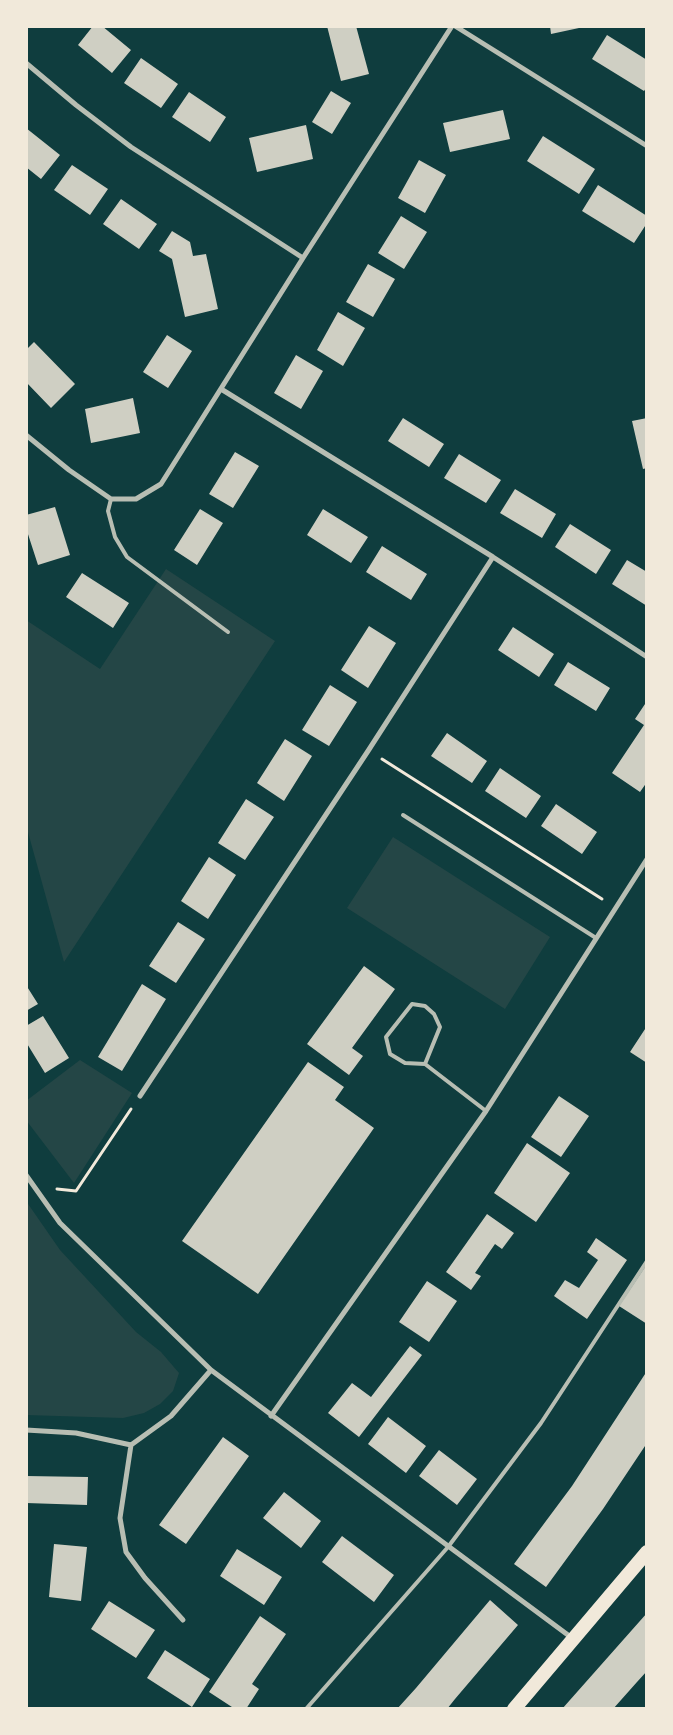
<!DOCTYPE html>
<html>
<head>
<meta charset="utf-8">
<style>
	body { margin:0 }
	#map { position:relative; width:673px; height:1735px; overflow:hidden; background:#0f3d3e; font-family:"IBM Plex Sans",sans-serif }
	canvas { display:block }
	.frame { position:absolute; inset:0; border:28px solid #f1e9da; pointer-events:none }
</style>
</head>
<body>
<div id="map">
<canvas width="673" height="1735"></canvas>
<div class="frame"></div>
</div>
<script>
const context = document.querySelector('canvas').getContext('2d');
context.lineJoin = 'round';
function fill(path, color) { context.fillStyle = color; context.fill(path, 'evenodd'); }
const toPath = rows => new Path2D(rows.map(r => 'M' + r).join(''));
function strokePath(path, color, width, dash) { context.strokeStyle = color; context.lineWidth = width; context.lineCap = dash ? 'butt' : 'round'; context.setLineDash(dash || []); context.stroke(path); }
const green = toPath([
	[166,569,275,641,64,962,26,825,26,620,100,669],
	[393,837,550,937,505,1009,347,908],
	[80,1060,132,1093,74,1183,26,1120,26,1101],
	[26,1201,60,1250,136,1332,161,1352,179,1373,173,1391,160,1404,144,1413,123,1418,26,1415]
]);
const building = toPath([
	[93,26,102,26,131,50,112,73,78,45],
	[327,26,356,26,369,74,341,81],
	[550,26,579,26,579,28,551,34],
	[607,35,647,60,647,87,644,91,592,59],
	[141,58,178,84,161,108,124,83],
	[331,91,351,103,332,134,312,122],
	[189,92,226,117,210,142,172,117],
	[503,110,510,139,450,152,443,123],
	[306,125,313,159,257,172,249,138],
	[26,128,60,155,41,179,26,167],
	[543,136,595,169,579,194,527,161],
	[419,160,446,175,425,213,398,198],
	[72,165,108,189,90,215,54,190],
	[598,185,647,216,647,223,634,243,582,211],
	[121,199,157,224,139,249,103,224],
	[401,216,427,232,404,269,378,253],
	[172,231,190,242,193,256,206,254,218,309,185,317,172,259,159,251],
	[368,264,395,279,373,317,346,302],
	[338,312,365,328,343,366,317,350],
	[167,335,192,351,168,388,143,372],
	[34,342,75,384,51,408,26,382,26,350],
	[296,355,323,371,301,409,274,393],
	[133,398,140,433,91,443,85,409],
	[403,418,444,444,429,467,388,441],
	[647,418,647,468,643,469,632,421],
	[235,452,259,466,233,508,209,494],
	[459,454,501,480,486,503,444,478],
	[515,489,556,514,542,538,500,513],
	[55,507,70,555,38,565,26,528,26,515],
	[200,509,223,523,197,565,174,550],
	[323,509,368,537,351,563,307,535],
	[570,524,611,550,596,574,555,547],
	[382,546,427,574,411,600,366,572],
	[627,560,647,572,647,606,612,584],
	[82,573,129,603,113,628,66,597],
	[369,626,396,643,368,688,341,670],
	[513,627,554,654,539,677,498,650],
	[568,662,610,688,596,711,554,685],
	[330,685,357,702,329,746,302,730],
	[647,701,647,782,640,792,612,773,644,725,635,719],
	[447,733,487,761,472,783,431,756],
	[285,739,312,756,284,801,257,783],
	[500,768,541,796,526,818,485,791],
	[246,799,274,817,245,860,218,843],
	[556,804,597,832,582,854,541,826],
	[209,857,236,875,208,919,181,901],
	[178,922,205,939,176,983,149,966],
	[364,966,395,989,352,1048,363,1056,349,1075,307,1044],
	[142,984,166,999,122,1071,98,1057],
	[26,985,38,1004,26,1011],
	[43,1016,69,1058,45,1073,26,1042,26,1026],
	[647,1026,647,1063,630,1052],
	[308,1062,344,1087,335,1100,374,1128,258,1294,182,1241],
	[559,1096,589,1116,561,1157,531,1137],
	[527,1143,570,1173,536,1222,494,1193],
	[487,1214,514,1233,502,1249,495,1244,475,1273,481,1276,471,1290,446,1272],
	[596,1238,627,1260,587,1319,554,1296,565,1280,579,1288,598,1260,587,1252],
	[647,1264,647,1324,619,1306],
	[427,1281,457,1301,429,1342,399,1322],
	[410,1346,422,1355,359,1437,328,1413,352,1383,371,1397],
	[647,1371,647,1443,603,1509,546,1587,514,1564,572,1486],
	[388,1417,426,1446,406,1473,368,1444],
	[223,1437,249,1456,186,1544,159,1525],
	[439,1450,477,1479,457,1505,419,1476],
	[26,1476,88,1477,87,1505,26,1503],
	[284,1492,321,1521,301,1548,263,1518],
	[342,1536,394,1575,374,1602,322,1562],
	[54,1544,87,1547,81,1601,49,1597],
	[237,1549,282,1577,264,1605,220,1576],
	[490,1600,518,1625,455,1699,447,1709,397,1709,416,1688],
	[109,1601,155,1630,136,1658,91,1629],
	[647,1613,647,1671,637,1682,613,1709,562,1709],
	[260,1616,286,1634,252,1684,259,1689,246,1709,235,1709,209,1692],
	[165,1650,210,1679,192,1707,147,1678]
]);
const path = toPath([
	[382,759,602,899],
	[57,1189,76,1191,131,1109]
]);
const service = toPath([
	[111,499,108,511,115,537,127,557,228,632],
	[403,815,596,938],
	[425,1064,440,1027,434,1014,425,1006,412,1004,386,1037,390,1054,405,1063,425,1064,486,1111],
	[306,1709,448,1547,541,1423,647,1261]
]);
const minor = toPath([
	[455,26,647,146],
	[26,63,76,105,131,147,303,258],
	[221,389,493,557,647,657],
	[26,435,69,470,111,499,136,499,161,484,303,258,452,26],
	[140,1096,368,751,493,557],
	[26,1175,60,1223,211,1370,572,1638],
	[271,1416,486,1111,647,859],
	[26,1430,76,1433,131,1445,171,1416,211,1370],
	[131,1445,120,1518,126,1552,145,1578,183,1620]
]);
const trunk = toPath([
	[514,1709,647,1552]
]);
fill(green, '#244646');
fill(building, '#cfcfc3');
strokePath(path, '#f1e9da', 3);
strokePath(service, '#b8beb3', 4);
strokePath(minor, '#b8beb3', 5);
strokePath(trunk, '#f1e9da', 14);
</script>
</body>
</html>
